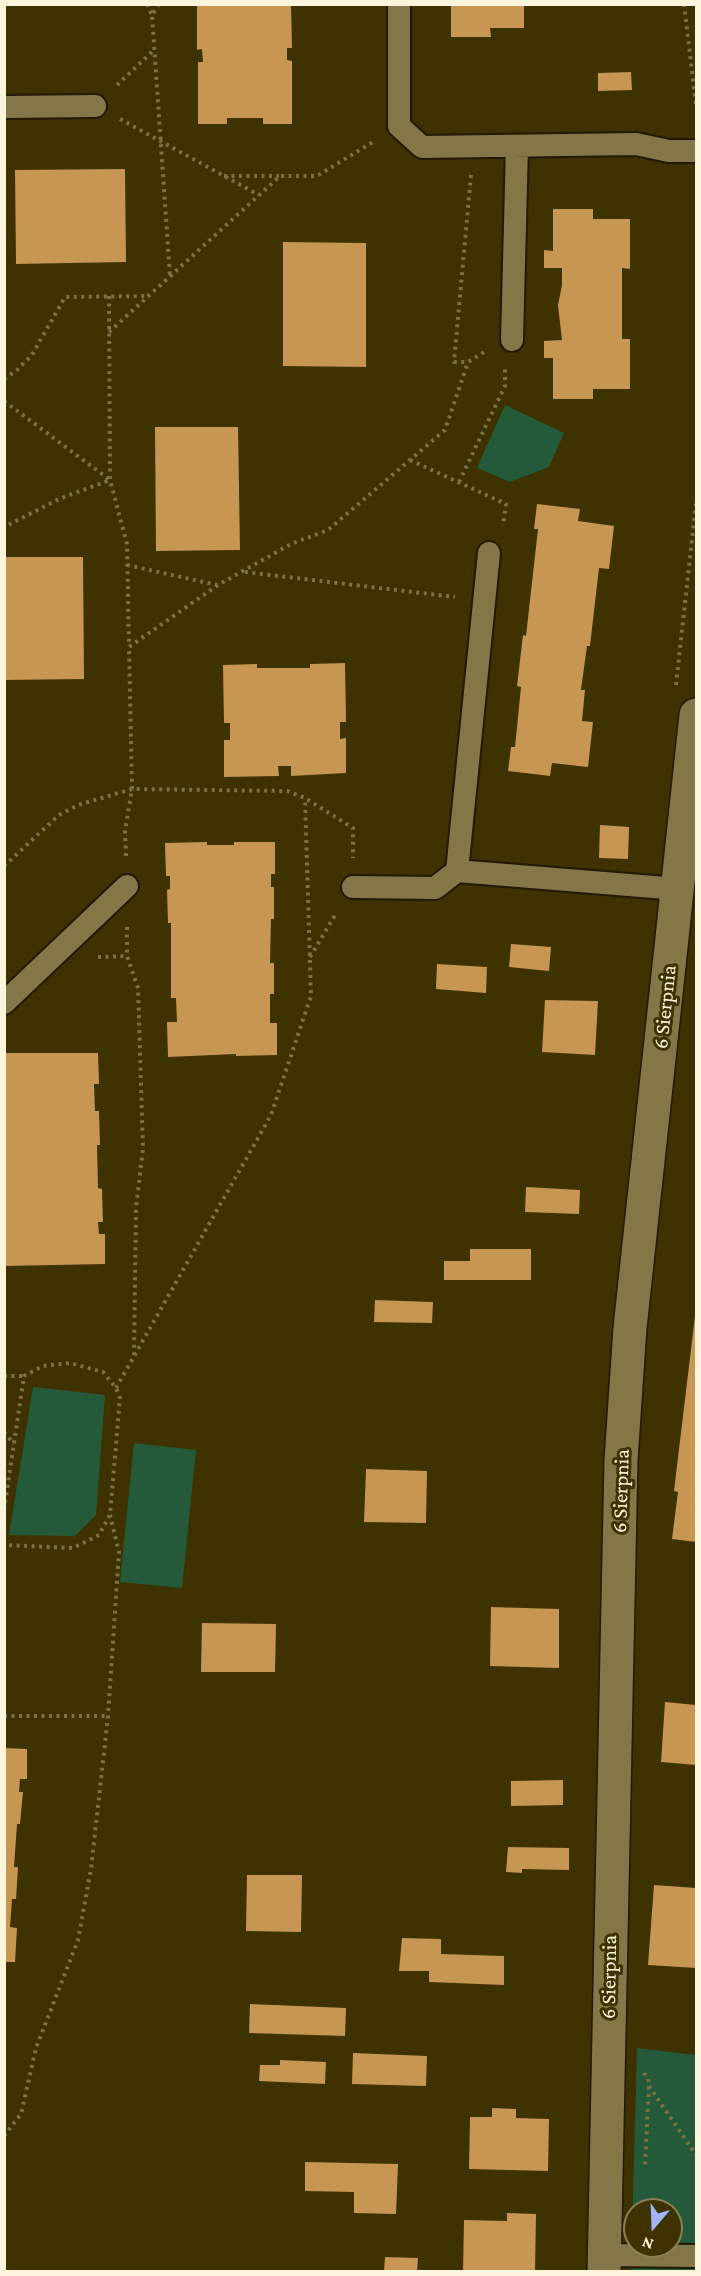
<!DOCTYPE html>
<html>
<head>
<meta charset="utf-8">
<style>
	body { margin:0 }
	#map { position:relative; width:701px; height:2276px; overflow:hidden; background:#3e3200; font-family:"Crimson Pro",serif }
	canvas { display:block }
	.frame { position:absolute; inset:0; border:6px solid #fcf5dc; pointer-events:none }
	.north { position:absolute; left:623px; top:2198px; width:60px; height:60px; box-sizing:border-box; background:#3e3200; border:2px solid #8a8058; border-radius:50%; rotate:199deg; font-size:16px; font-weight:700; line-height:24px; text-align:center; color:#fcf5dc }
	.north::after { content:''; display:block; margin:auto; width:21px; height:27px; background:#a2b2fd; clip-path:polygon(50% 0,100% 100%,50% 72%,0 100%) }
</style>
</head>
<body>
<div id="map">
<canvas width="701" height="2276"></canvas>
<div class="frame"></div>
<div class="north">N</div>
</div>
<script>
const context = document.querySelector('canvas').getContext('2d');
context.lineJoin = 'round';
function fill(path, color) { context.fillStyle = color; context.fill(path, 'evenodd'); }
const toPath = rows => new Path2D(rows.map(r => 'M' + r).join(''));
function strokePath(path, color, width, dash) { context.strokeStyle = color; context.lineWidth = width; context.lineCap = dash ? 'butt' : 'round'; context.setLineDash(dash || []); context.stroke(path); }
function label(font, color, halo, rows, align = 'center') {
  context.font = font + ' "Crimson Pro",serif'; context.lineWidth = 6; context.setLineDash([]); context.textBaseline = 'middle'; context.strokeStyle = halo; context.fillStyle = color; for (const [text, x, y, turn = 0] of rows) {
    context.save(); context.translate(x, y); context.rotate((+turn || 0) * Math.PI / 180); context.textAlign = isNaN(turn) ? turn : align; if (halo) context.strokeText(text, 0, 0); context.fillText(text, 0, 0); context.restore();
  }
}
const green = toPath([
	[505,405,564,433,549,467,510,482,477,468],
	[33,1387,105,1395,96,1515,75,1536,9,1535],
	[134,1443,196,1450,182,1588,120,1582],
	[637,2048,696,2055,696,2271,631,2272],
	[635,2210,671,2210,671,2246,635,2246]
]);
const building = toPath([
	[197,4,291,4,292,48,287,48,287,60,292,61,292,124,263,124,263,118,227,118,227,124,198,124,198,62,203,62,202,49,197,50],
	[451,4,524,4,524,28,490,28,491,37,451,37],
	[631,72,632,90,598,91,598,73],
	[125,169,126,262,16,264,15,170],
	[553,209,593,209,593,219,630,219,630,269,622,268,622,339,630,339,630,389,593,389,593,399,553,399,553,358,544,358,544,341,562,340,558,305,562,285,562,268,544,268,544,250,553,251],
	[283,242,366,243,366,367,283,366],
	[155,427,238,427,240,550,156,551],
	[537,504,580,509,578,521,614,526,609,569,599,568,590,646,587,646,581,690,585,690,582,721,593,722,588,767,552,763,550,776,508,771,511,747,515,747,521,687,517,686,523,635,526,636,538,529,534,529],
	[4,557,83,557,84,679,4,680],
	[345,663,346,722,340,722,340,739,346,738,346,773,291,776,291,766,278,766,279,776,224,777,224,740,230,740,230,723,224,723,223,665,257,664,257,668,310,668,310,664],
	[600,825,629,827,628,859,599,858],
	[207,842,207,845,234,845,234,842,275,842,275,874,271,874,271,887,274,887,274,919,271,919,270,963,274,963,274,994,270,994,270,1023,277,1023,277,1055,236,1056,236,1054,168,1057,167,1022,177,1022,176,998,171,998,171,923,168,923,167,890,170,889,170,876,166,876,165,843],
	[511,944,551,947,549,971,509,967],
	[437,964,487,967,486,993,436,989],
	[545,1000,598,1001,595,1055,542,1052],
	[4,1053,98,1053,99,1084,94,1084,95,1111,99,1111,100,1145,97,1145,98,1188,102,1189,103,1222,98,1222,99,1234,105,1234,105,1264,4,1266],
	[526,1187,580,1190,579,1214,525,1212],
	[470,1249,531,1249,531,1280,444,1280,444,1261,470,1261],
	[375,1300,433,1302,432,1323,374,1322],
	[695,1316,696,1316,696,1542,672,1539,678,1492,674,1491],
	[366,1469,427,1471,426,1523,364,1522],
	[491,1607,559,1609,559,1668,490,1666],
	[202,1623,276,1624,275,1672,201,1672],
	[665,1702,696,1705,696,1765,661,1762],
	[4,1748,27,1749,27,1779,20,1779,19,1792,23,1792,20,1824,17,1824,14,1867,18,1867,16,1899,12,1899,10,1927,17,1928,15,1962,4,1962],
	[563,1780,563,1805,511,1806,511,1781],
	[508,1847,569,1848,569,1870,522,1869,522,1873,506,1872],
	[247,1875,302,1875,301,1932,246,1931],
	[654,1885,696,1888,696,1968,648,1965],
	[402,1938,441,1939,441,1954,504,1956,504,1985,429,1982,429,1971,399,1971],
	[250,2004,346,2008,345,2036,249,2033],
	[353,2053,427,2056,426,2086,352,2084],
	[280,2060,326,2062,325,2084,259,2081,260,2065,280,2065],
	[492,2108,516,2109,516,2118,549,2119,548,2171,469,2169,470,2117,492,2117],
	[305,2162,398,2164,396,2214,354,2213,354,2192,305,2191],
	[507,2213,536,2214,535,2272,463,2272,464,2220,507,2221],
	[385,2257,418,2258,417,2272,384,2272]
]);
const path = toPath([
	[147,4,152,15],
	[159,4,152,15,170,276],
	[684,4,696,105],
	[117,85,155,49],
	[120,119,259,195],
	[471,175,454,362,468,362,484,352],
	[224,176,279,176],
	[109,296,110,480,127,544,129,646],
	[109,332,280,176,317,176,373,142],
	[4,379,17,370,32,355,65,297,147,296],
	[4,401,110,480,59,499,4,527],
	[410,460,506,504,503,526],
	[459,482,505,386,505,368],
	[127,565,217,585],
	[245,572,455,597],
	[676,685,696,503],
	[126,856,125,831,132,789,129,647,218,585,291,544,328,530,445,430,468,362],
	[4,866,59,815,78,805,132,789,287,791,305,798,353,828,353,858],
	[127,927,127,956,138,988,143,1148,136,1208,134,1356],
	[98,957,127,956],
	[310,957,337,912],
	[4,1376,24,1376],
	[116,1388,271,1115,311,996,305,798],
	[4,1432,14,1444],
	[4,1510,24,1376,43,1366,70,1363,103,1372,116,1388,120,1398,110,1515,99,1535,73,1548,4,1545],
	[4,1716,108,1716],
	[644,2073,648,2078,649,2085,645,2166],
	[649,2086,696,2155],
	[4,2136,21,2114,36,2048,78,1940,91,1869,108,1716,119,1552,110,1515]
]);
const service = toPath([
	[399,4,399,126,422,147,636,144,669,151,696,151],
	[4,107,95,106],
	[512,340,517,146],
	[489,553,457,871,678,889],
	[353,887,435,888,457,871],
	[4,1003,127,886],
	[604,2255,696,2256]
]);
const minor = toPath([
	[604,2272,621,1460,630,1328,696,715]
]);
const streetNames = [
	["6 Sierpnia",665,1007,-84],
	["6 Sierpnia",621,1491,-88],
	["6 Sierpnia",609,1977,-89]
];
fill(green, '#245a3a');
fill(building, '#c69652');
strokePath(service, '#211a03', 26);
strokePath(minor, '#211a03', 36);
strokePath(path, '#7a6f45', 4, [3, 4.5]);
strokePath(service, '#837647', 22);
strokePath(minor, '#837647', 33);
label('21px', '#fcf5dc', '#3e3200', streetNames);
</script>
</body>
</html>
